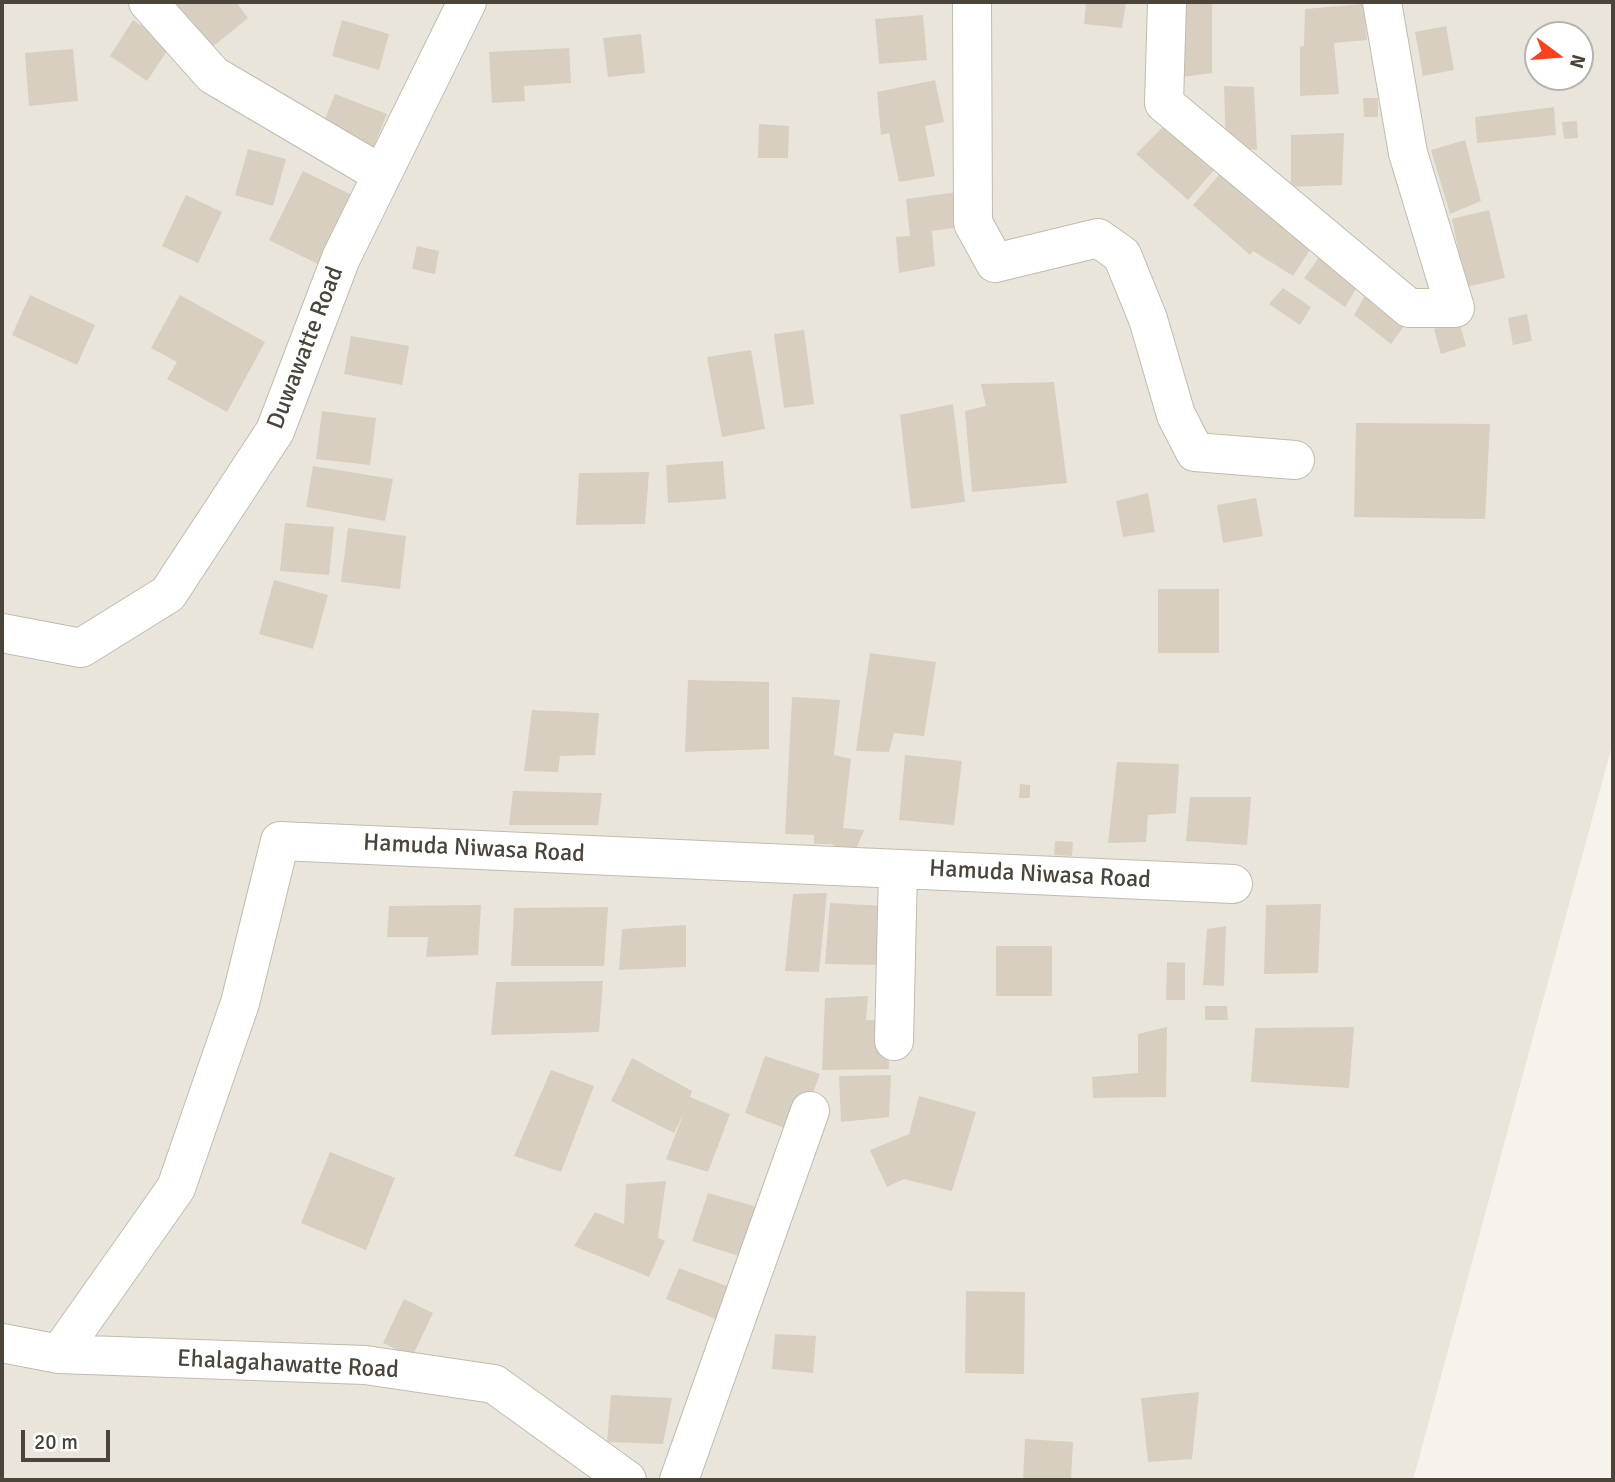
<!DOCTYPE html>
<html>
<head>
<meta charset="utf-8">
<style>
	body { margin:0 }
	#map { position:relative; width:1615px; height:1482px; overflow:hidden; background:#f6f3ec; font-family:Signika,sans-serif }
	canvas { display:block }
	.frame { position:absolute; inset:0; border:4px solid #4b4439; pointer-events:none }
	.north { position:absolute; left:1524px; top:21px; width:70px; height:70px; box-sizing:border-box; background:#fff; border:2px solid #b7b4b0; border-radius:50%; rotate:106deg; font-size:19px; font-weight:700; line-height:28px; text-align:center; color:#4b4439 }
	.north::after { content:''; display:block; margin:auto; width:24px; height:32px; background:#fc3f1d; clip-path:polygon(50% 0,100% 100%,50% 72%,0 100%) }
	.scale { position:absolute; left:21px; top:1430px; width:89px; height:32px; box-sizing:border-box; border:4px solid #4b4439; border-top:0; padding-left:9px; font-size:21px; line-height:24px; white-space:nowrap; color:#4b4439; -webkit-text-stroke:5px #fff; paint-order:stroke }
</style>
</head>
<body>
<div id="map">
<canvas width="1615" height="1482"></canvas>
<div class="frame"></div>
<div class="north">N</div>
<div class="scale">20 m</div>
</div>
<script>
const context = document.querySelector('canvas').getContext('2d');
context.lineJoin = 'round';
function fill(path, color) { context.fillStyle = color; context.fill(path, 'evenodd'); }
const toPath = rows => new Path2D(rows.map(r => 'M' + r).join(''));
function strokePath(path, color, width, dash) { context.strokeStyle = color; context.lineWidth = width; context.lineCap = dash ? 'butt' : 'round'; context.setLineDash(dash || []); context.stroke(path); }
function label(font, color, halo, rows, align = 'center') {
  context.font = font + ' Signika,sans-serif'; context.lineWidth = 6; context.setLineDash([]); context.textBaseline = 'middle'; context.strokeStyle = halo; context.fillStyle = color; for (const [text, x, y, turn = 0] of rows) {
    context.save(); context.translate(x, y); context.rotate((+turn || 0) * Math.PI / 180); context.textAlign = isNaN(turn) ? turn : align; if (halo) context.strokeText(text, 0, 0); context.fillText(text, 0, 0); context.restore();
  }
}
const residential = toPath([
	[2,2,1613,2,1613,742,1413,1480,2,1480],
	[1538,35,1580,35,1580,77,1538,77]
]);
const building = toPath([
	[174,2,236,2,248,18,211,48],
	[1086,2,1126,2,1122,28,1084,24],
	[1176,2,1212,2,1212,73,1175,78],
	[1363,4,1367,40,1334,43,1339,94,1300,96,1300,47,1304,46,1305,9],
	[923,15,927,60,879,64,875,19],
	[133,20,171,45,147,81,110,56],
	[342,20,389,34,379,70,332,56],
	[1446,26,1454,70,1423,76,1415,32],
	[641,34,645,73,608,77,603,38],
	[569,48,571,83,524,86,525,101,492,103,489,52],
	[73,49,78,101,29,106,25,53],
	[935,80,944,122,925,126,935,176,899,182,889,133,881,135,877,92],
	[1224,86,1254,87,1257,150,1226,147],
	[335,94,387,114,371,153,320,132],
	[1363,98,1378,98,1378,117,1364,117],
	[1554,107,1556,135,1477,143,1475,117],
	[1577,121,1578,138,1564,139,1562,122],
	[759,124,789,126,788,158,758,158],
	[1164,126,1215,169,1188,200,1136,154],
	[1344,133,1342,185,1291,187,1291,135],
	[1465,140,1481,201,1450,214,1431,150],
	[248,149,286,159,273,206,235,195],
	[1224,169,1315,242,1293,276,1253,251,1250,255,1193,205],
	[303,171,352,195,318,264,269,240],
	[958,192,960,227,932,231,935,266,899,273,896,237,910,236,906,199],
	[186,195,222,212,198,263,162,246],
	[1489,210,1505,278,1466,287,1452,219],
	[417,246,439,251,435,274,412,269],
	[1325,249,1362,279,1345,307,1304,278],
	[1371,285,1412,315,1391,344,1354,315],
	[1283,288,1311,307,1300,325,1269,304],
	[30,295,95,325,77,365,12,335],
	[180,295,265,342,227,412,167,379,177,362,151,348],
	[1527,314,1532,341,1513,345,1508,318],
	[1459,321,1466,346,1441,354,1434,329],
	[804,330,814,404,784,408,774,334],
	[351,336,409,346,402,385,344,374],
	[751,350,765,429,722,437,707,357],
	[1054,382,1067,483,972,492,965,411,986,406,981,384],
	[953,404,965,502,911,509,900,415],
	[322,411,376,418,370,465,316,459],
	[1356,423,1490,424,1485,519,1354,517],
	[723,461,726,499,668,503,666,465],
	[313,466,393,479,385,521,306,507],
	[649,472,645,524,576,525,579,473],
	[1148,493,1155,532,1123,537,1116,501],
	[1256,498,1263,536,1223,543,1217,505],
	[285,523,334,527,329,575,280,571],
	[348,528,406,536,400,589,341,582],
	[274,580,328,595,313,649,259,634],
	[1158,589,1219,589,1219,653,1158,653],
	[870,653,936,662,924,736,894,733,889,752,856,751],
	[688,680,769,682,769,749,685,752],
	[792,697,840,700,834,755,851,759,843,828,864,830,854,854,831,844,814,844,814,835,785,834],
	[532,710,599,713,595,755,560,756,558,772,524,771],
	[905,755,962,761,954,825,899,820],
	[1117,762,1179,764,1176,813,1148,815,1146,842,1108,843],
	[1020,784,1030,785,1030,798,1019,798],
	[513,791,602,793,598,825,509,825],
	[1190,797,1251,797,1247,845,1186,841],
	[1055,841,1073,842,1072,856,1054,855],
	[827,893,819,972,785,971,793,894],
	[830,903,885,906,881,965,825,964],
	[1321,904,1318,973,1264,974,1266,905],
	[481,905,478,955,426,957,428,937,387,937,389,906],
	[608,907,604,966,511,966,514,908],
	[686,925,686,967,619,970,622,929],
	[1226,926,1224,986,1203,985,1207,929],
	[996,946,1052,946,1052,996,996,996],
	[1167,962,1185,963,1185,1000,1166,1000],
	[603,981,599,1032,491,1035,496,982],
	[868,996,866,1020,888,1021,889,1069,822,1070,825,998],
	[1205,1006,1227,1006,1228,1020,1205,1020],
	[1167,1027,1166,1097,1093,1098,1092,1077,1138,1073,1138,1034],
	[1354,1027,1349,1088,1251,1082,1255,1028],
	[765,1056,820,1074,798,1133,745,1113],
	[632,1058,692,1091,690,1097,730,1114,708,1172,666,1159,684,1113,674,1133,611,1101],
	[551,1070,594,1086,561,1172,514,1156],
	[891,1075,889,1117,841,1122,839,1076],
	[919,1096,976,1112,952,1191,904,1179,887,1187,870,1150,909,1134],
	[330,1152,395,1178,366,1250,301,1223],
	[666,1181,658,1238,665,1241,649,1277,574,1246,595,1212,624,1224,626,1184],
	[708,1193,761,1208,745,1258,692,1241],
	[679,1268,740,1291,728,1324,666,1299],
	[966,1291,1025,1292,1024,1374,965,1373],
	[404,1299,433,1313,412,1357,383,1343],
	[775,1334,816,1336,813,1373,772,1369],
	[1199,1392,1192,1459,1148,1462,1141,1398],
	[611,1395,672,1398,663,1444,607,1442],
	[1025,1439,1073,1442,1071,1480,1023,1480]
]);
const minor = toPath([
	[148,2,213,75,381,174],
	[972,2,973,223,995,263,1098,238,1122,255,1148,319,1176,415,1195,452,1295,460],
	[1167,2,1164,103,1409,308,1455,308,1408,153,1382,2],
	[2,633,81,648,168,594,275,431,341,258,467,2],
	[894,1041,898,869],
	[2,1343,59,1354,365,1365,494,1384,627,1480],
	[59,1354,176,1188,240,1003,280,841,1233,884],
	[679,1480,810,1111]
]);
const streetNames = [
	["Duwawatte Road",306,348,-69],
	["Hamuda Niwasa Road",474,849,3],
	["Hamuda Niwasa Road",1040,875,3],
	["Ehalagahawatte Road",288,1365,3]
];
fill(residential, '#eae5da');
fill(building, '#d8cfc1');
strokePath(minor, '#c2bbae', 40);
strokePath(minor, '#fff', 38);
label('24px', '#4b4439', '#fff', streetNames);
</script>
</body>
</html>
